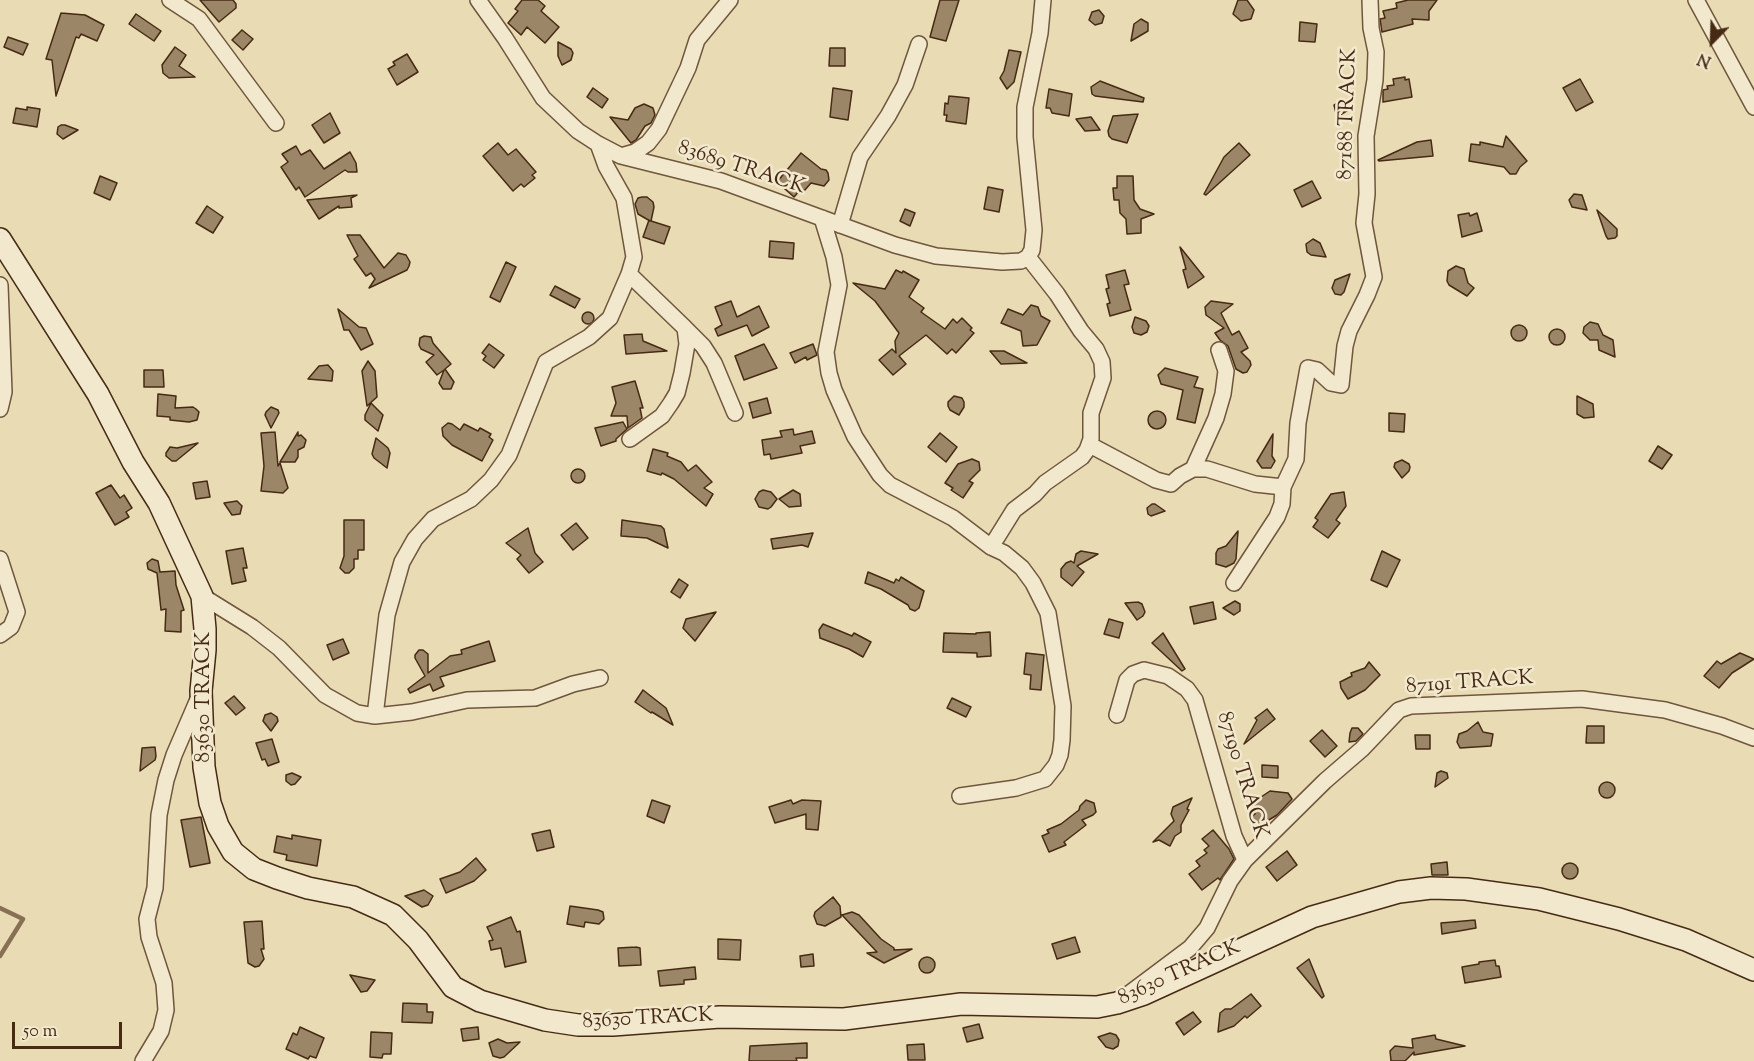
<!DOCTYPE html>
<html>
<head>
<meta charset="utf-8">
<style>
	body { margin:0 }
	#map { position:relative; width:1754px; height:1061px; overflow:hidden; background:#e9dcb4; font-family:"Sorts Mill Goudy",serif }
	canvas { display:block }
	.north { position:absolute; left:1682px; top:12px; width:60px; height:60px; -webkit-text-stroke:4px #f1e8ce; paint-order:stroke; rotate:203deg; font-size:16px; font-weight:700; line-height:24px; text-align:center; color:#472a14 }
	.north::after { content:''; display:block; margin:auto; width:21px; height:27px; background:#472a14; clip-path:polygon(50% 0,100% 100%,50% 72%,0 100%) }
	.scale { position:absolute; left:12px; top:1022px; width:110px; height:27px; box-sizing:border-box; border:3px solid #472a14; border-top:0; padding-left:8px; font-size:18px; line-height:21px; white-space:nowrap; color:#472a14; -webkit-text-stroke:4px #f1e8ce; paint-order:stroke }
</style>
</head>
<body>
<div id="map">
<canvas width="1754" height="1061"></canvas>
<div class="north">N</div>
<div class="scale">50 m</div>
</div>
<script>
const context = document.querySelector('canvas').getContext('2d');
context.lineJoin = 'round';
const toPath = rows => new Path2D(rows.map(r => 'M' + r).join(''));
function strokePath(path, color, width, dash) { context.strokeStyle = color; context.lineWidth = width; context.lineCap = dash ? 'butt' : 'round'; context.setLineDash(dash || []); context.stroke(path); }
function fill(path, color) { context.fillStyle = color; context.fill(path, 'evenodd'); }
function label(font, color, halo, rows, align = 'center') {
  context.font = font + ' "Sorts Mill Goudy",serif'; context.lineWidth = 5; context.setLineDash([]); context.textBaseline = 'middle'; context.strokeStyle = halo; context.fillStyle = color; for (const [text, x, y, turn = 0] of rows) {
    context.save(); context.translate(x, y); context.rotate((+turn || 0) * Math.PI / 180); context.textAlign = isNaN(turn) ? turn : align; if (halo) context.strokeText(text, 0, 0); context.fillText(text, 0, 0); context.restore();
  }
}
const stream = toPath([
	[0,908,23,919,0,956]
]);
const building = toPath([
	[200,0,233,0,236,4,236,8,219,22,200,0],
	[522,0,538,0,545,6,541,11,559,27,545,43,527,27,521,35,508,23,518,11,515,9,522,0],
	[940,0,959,0,946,41,930,37,940,0],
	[1238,0,1247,0,1254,10,1251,19,1241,21,1233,14,1238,0],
	[1408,0,1437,0,1429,11,1429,20,1412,19,1413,24,1382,32,1380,19,1385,18,1383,11,1397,8,1396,3,1408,0],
	[1099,10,1104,16,1102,23,1095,25,1089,20,1092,12,1099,10],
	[61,13,85,15,104,25,97,41,81,34,79,38,76,37,56,96,52,60,46,59,61,13],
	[136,14,161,31,154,41,129,24,136,14],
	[1141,19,1148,23,1148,31,1131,41,1134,24,1141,19],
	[1300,22,1317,24,1315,42,1299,41,1300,22],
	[242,30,253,39,243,50,232,40,242,30],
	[8,37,28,44,23,55,4,47,8,37],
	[558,42,571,49,573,53,571,60,562,65,558,56,558,42],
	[175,47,186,55,179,66,195,77,169,78,163,73,162,65,175,47],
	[830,48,845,48,845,66,829,66,830,48],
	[1009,50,1021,52,1014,82,1007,89,1000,78,1004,71,1009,50],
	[407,54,418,72,397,85,388,69,395,65,393,62,407,54],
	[1405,77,1405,80,1409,79,1412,97,1383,102,1383,90,1388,89,1387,86,1394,85,1393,79,1405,77],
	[1580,79,1593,102,1576,111,1563,88,1580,79],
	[1100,81,1144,98,1143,102,1095,96,1092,94,1091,87,1100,81],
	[593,88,608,99,602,108,587,97,593,88],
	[833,88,852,91,848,120,830,117,833,88],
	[1049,89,1072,94,1069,116,1052,113,1050,108,1046,108,1049,89],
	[949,96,969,98,966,124,946,121,947,115,944,115,945,103,948,104,949,96],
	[1340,101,1346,103,1348,110,1337,117,1334,105,1340,101],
	[644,104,653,108,655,115,651,123,645,126,636,140,631,143,610,117,628,120,635,108,644,104],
	[27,107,40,109,37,127,13,123,16,108,27,110,27,107],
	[330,113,340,133,324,143,312,125,330,113],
	[1138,114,1127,143,1112,139,1109,136,1108,131,1113,116,1138,114],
	[1091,117,1100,130,1085,131,1076,119,1091,117],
	[61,125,65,125,78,130,63,139,57,134,58,127,61,125],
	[1506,136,1527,161,1520,167,1516,174,1510,174,1504,167,1469,161,1471,144,1480,145,1480,142,1503,147,1506,136],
	[1431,140,1433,156,1379,161,1378,160,1417,142,1431,140],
	[498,143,508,155,516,149,536,172,532,175,535,178,524,187,521,184,513,191,483,156,498,143],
	[1239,143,1250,155,1206,195,1204,194,1224,157,1239,143],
	[296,146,301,155,310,150,324,169,350,152,356,163,357,172,348,172,345,170,305,197,299,187,296,190,281,167,288,162,282,154,296,146],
	[801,153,821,169,826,170,828,173,829,180,824,186,811,183,804,191,801,189,794,197,777,182,801,153],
	[100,176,117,183,110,200,94,193,100,176],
	[1117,176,1133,176,1134,200,1140,209,1154,214,1141,219,1141,233,1127,234,1126,219,1120,213,1119,200,1114,200,1113,188,1117,188,1117,176],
	[1312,181,1321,198,1302,207,1294,190,1312,181],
	[988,187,1003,190,999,212,984,209,988,187],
	[1574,194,1582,195,1587,210,1572,207,1569,200,1574,194],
	[357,195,351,198,352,207,339,208,339,206,319,219,307,200,357,195],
	[642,197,647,197,653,202,654,207,651,221,670,227,664,244,643,237,649,220,650,221,638,214,635,204,638,198,642,197],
	[207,206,223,217,213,233,196,223,207,206],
	[905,209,915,213,910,226,900,221,905,209],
	[1597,210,1617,229,1617,236,1615,238,1608,239,1606,236,1597,210],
	[1469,213,1470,216,1477,213,1482,231,1462,237,1458,215,1469,213],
	[347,235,360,235,384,268,398,253,406,255,410,262,409,266,407,270,369,288,375,279,371,273,366,276,354,259,358,256,347,235],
	[1313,239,1320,243,1326,257,1311,255,1307,252,1306,244,1313,239],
	[770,241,794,243,793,259,769,257,770,241],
	[1180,247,1204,277,1188,288,1183,270,1186,269,1180,247],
	[506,262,516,267,500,302,490,297,506,262],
	[1456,266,1464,269,1468,283,1474,288,1467,296,1449,285,1447,281,1448,271,1456,266],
	[896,270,902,273,903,271,919,280,909,297,924,308,921,312,945,329,953,319,957,323,962,318,972,328,970,330,974,333,956,353,952,349,947,354,926,335,899,356,906,364,893,375,879,360,892,349,896,353,895,341,899,333,875,301,853,283,885,289,896,270],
	[1125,270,1129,284,1124,285,1131,310,1110,316,1107,304,1110,303,1106,289,1109,288,1106,275,1125,270],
	[1350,274,1344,292,1341,295,1335,294,1332,288,1335,280,1350,274],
	[555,286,580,299,575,308,550,295,555,286],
	[731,301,737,317,759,306,769,327,752,336,747,325,718,336,715,329,722,325,715,307,731,301],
	[1211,301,1233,304,1221,313,1232,335,1239,331,1248,348,1241,352,1250,361,1251,365,1247,372,1243,373,1236,369,1228,346,1220,340,1215,333,1224,328,1206,315,1205,307,1211,301],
	[1031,305,1038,307,1041,316,1050,321,1037,345,1023,346,1021,331,1001,323,1008,309,1023,315,1031,305],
	[338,309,359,327,366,328,373,344,361,350,349,330,344,330,338,309],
	'582 318a6 6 0 1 1 12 0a6 6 0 1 1-12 0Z',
	[1135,317,1146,321,1149,326,1147,332,1141,335,1134,333,1132,327,1135,317],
	[1590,322,1598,324,1603,335,1613,340,1615,357,1599,350,1598,340,1590,340,1583,333,1584,327,1590,322],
	'1511 333a8 8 0 1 1 16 0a8 8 0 1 1-16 0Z',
	'1549 337a8 8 0 1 1 16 0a8 8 0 1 1-16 0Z',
	[642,334,643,341,667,351,626,354,624,335,642,334],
	[424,336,431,337,433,343,451,364,445,369,454,382,451,389,443,389,439,383,444,370,437,375,426,362,434,355,421,349,419,345,420,338,424,336],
	[489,344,504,355,494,368,483,360,486,356,482,353,489,344],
	[764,344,777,368,744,380,735,356,764,344],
	[813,344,817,355,807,360,806,357,795,363,790,353,813,344],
	[990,351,1004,351,1027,363,1001,364,990,351],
	[368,361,375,371,377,397,367,406,362,371,368,361],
	[328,365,333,371,332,381,308,379,319,366,328,365],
	[1165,368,1198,377,1194,387,1203,389,1195,423,1177,419,1183,390,1161,384,1158,375,1165,368],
	[144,370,163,370,164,387,144,387,144,370],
	[635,381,643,408,640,408,642,418,628,428,627,416,611,416,616,403,612,387,635,381],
	[158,394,176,396,175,408,193,407,196,409,199,412,197,420,189,422,170,420,170,417,157,416,158,394],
	[954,396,962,398,964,402,964,407,959,415,950,410,948,406,948,402,954,396],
	[1577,396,1593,404,1594,417,1584,418,1577,414,1577,396],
	[767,398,771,413,753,418,749,403,767,398],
	[371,403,383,415,378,431,365,420,365,415,371,403],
	[271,407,278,410,279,413,271,428,265,415,266,412,271,407],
	'1148 420a9 9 0 1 1 18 0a9 9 0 1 1-18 0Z',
	[1389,413,1405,414,1404,432,1389,431,1389,413],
	[623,422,627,429,616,439,616,441,601,446,595,428,623,422],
	[448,423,452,424,460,430,464,424,478,431,480,428,491,434,489,437,493,440,482,461,452,445,443,436,442,428,448,423],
	[793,429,794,435,812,431,815,443,800,446,802,453,771,459,770,454,764,455,762,440,782,437,780,431,793,429],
	[275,432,278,466,280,463,288,488,283,493,261,491,264,466,261,433,275,432],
	[298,432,298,436,301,435,306,440,304,447,298,450,298,457,295,462,280,462,298,432],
	[940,433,957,447,946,462,928,447,940,433],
	[1273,434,1272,456,1275,461,1271,468,1262,468,1257,461,1273,434],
	[376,438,388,448,390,453,387,468,374,458,372,454,376,438],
	[198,443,176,461,172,461,166,456,166,453,170,447,177,448,198,443],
	[1658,446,1672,455,1662,469,1649,461,1658,446],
	[653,449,668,453,667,456,681,462,688,471,696,465,712,482,704,488,713,494,706,506,674,479,662,473,661,475,647,471,653,449],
	[972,459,979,462,980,470,969,481,973,483,963,498,951,490,953,488,945,483,958,464,972,459],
	[1402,460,1409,464,1410,467,1409,471,1402,478,1394,467,1395,463,1402,460],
	'571 476a7 7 0 1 1 14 0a7 7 0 1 1-14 0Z',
	[207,481,210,497,196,499,193,483,207,481],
	[111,485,120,498,124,495,132,508,126,512,129,517,115,525,96,493,111,485],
	[763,490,771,492,777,499,771,507,768,509,759,507,755,499,759,492,763,490],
	[793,490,800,494,801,506,789,507,779,499,793,490],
	[1344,492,1346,506,1336,520,1340,523,1328,538,1313,527,1318,520,1315,518,1331,494,1344,492],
	[237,501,242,506,240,514,232,515,224,503,237,501],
	[1152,504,1155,504,1165,511,1151,516,1148,514,1147,508,1152,504],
	[344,520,364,520,364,550,358,550,358,559,354,559,354,568,349,573,345,573,340,568,344,556,344,520],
	[622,520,661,526,664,529,668,548,647,538,621,536,622,520],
	[576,523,588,538,573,550,561,535,576,523],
	[528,528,535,553,543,562,529,573,517,559,521,555,506,543,528,528],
	[1238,531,1236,559,1234,563,1226,567,1216,564,1216,553,1218,549,1226,546,1238,531],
	[813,533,808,547,802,545,773,549,771,539,813,533],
	[243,548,247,568,243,568,246,581,232,584,226,551,243,548],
	[1081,551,1098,554,1077,566,1084,572,1072,586,1061,577,1061,569,1066,563,1071,561,1074,563,1076,554,1081,551],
	[1382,551,1400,560,1387,587,1371,580,1382,551],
	[152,559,158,561,160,572,175,571,176,585,184,610,181,611,181,632,165,631,166,609,161,610,157,573,148,569,147,563,152,559],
	[868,572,894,583,896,579,899,581,901,577,924,591,919,608,915,611,910,609,908,605,881,589,865,583,868,572],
	[679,579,688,585,680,598,671,592,679,579],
	[1235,601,1240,604,1240,611,1234,615,1223,608,1235,601],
	[1138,602,1142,604,1145,612,1143,616,1137,620,1125,603,1138,602],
	[1213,602,1216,619,1194,624,1190,607,1213,602],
	[716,612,695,641,683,628,686,619,716,612],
	[1109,619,1123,623,1119,638,1104,634,1109,619],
	[823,624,852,636,854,633,871,642,863,657,849,649,820,638,819,630,823,624],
	[990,632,991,656,977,657,977,653,943,652,944,633,976,634,976,633,990,632],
	[1163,633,1185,669,1182,671,1152,643,1163,633],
	[343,639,349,653,333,660,327,645,343,639],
	[489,641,495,661,440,677,444,686,433,691,430,684,410,693,408,689,425,676,415,658,415,655,419,650,423,650,428,654,428,673,450,656,462,654,461,650,489,641],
	[1026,653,1044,655,1041,690,1030,689,1031,675,1024,674,1026,653],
	[1740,653,1754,659,1732,673,1719,688,1704,676,1717,661,1721,664,1740,653],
	[1369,662,1380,675,1365,690,1348,699,1341,688,1340,682,1352,676,1351,673,1365,668,1369,662],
	[643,690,666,708,673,725,652,712,651,713,635,702,643,690],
	[234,696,245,708,236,715,225,703,234,696],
	[952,698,971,707,966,717,947,708,952,698],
	[1267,709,1275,719,1244,744,1257,720,1255,718,1267,709],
	[271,713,277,717,278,721,271,731,263,721,265,715,271,713],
	[1478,722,1483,732,1493,734,1491,746,1460,748,1457,742,1459,734,1467,731,1478,722],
	[1587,726,1604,726,1604,743,1586,743,1587,726],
	[1352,728,1358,728,1363,734,1356,741,1349,742,1350,733,1352,728],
	[1322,730,1337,746,1325,757,1310,741,1322,730],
	[1415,735,1430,735,1430,749,1416,749,1415,735],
	[272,739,279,762,268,766,265,759,262,760,256,743,272,739],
	[155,747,156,756,155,760,140,771,142,748,155,747],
	[1262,765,1278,766,1278,778,1262,777,1262,765],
	[1441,771,1447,773,1448,778,1435,787,1437,773,1441,771],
	[292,773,301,777,295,784,291,785,286,781,286,775,292,773],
	'1599 790a8 8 0 1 1 16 0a8 8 0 1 1-16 0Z',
	[1270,791,1288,793,1292,799,1277,815,1257,827,1251,816,1255,814,1249,805,1270,791],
	[1192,798,1187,809,1189,810,1181,825,1181,832,1175,836,1170,846,1159,840,1153,842,1174,821,1171,814,1173,807,1192,798],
	[652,800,670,806,664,823,647,816,652,800],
	[791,800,793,804,802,800,821,801,818,830,806,829,806,814,775,823,769,807,791,800],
	[1086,800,1094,803,1096,812,1093,815,1082,820,1086,825,1064,842,1066,845,1049,852,1042,836,1049,833,1047,830,1061,824,1079,810,1080,806,1086,800],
	[201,817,210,863,190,867,181,820,201,817],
	[550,830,554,847,537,851,532,834,550,830],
	[1213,830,1229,849,1234,859,1220,880,1218,878,1202,890,1189,874,1200,866,1196,861,1207,853,1204,850,1209,846,1202,839,1213,830],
	[292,835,321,840,317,866,286,860,287,855,274,852,277,836,292,839,292,835],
	[1287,851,1297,865,1277,881,1266,867,1287,851],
	[476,858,486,870,474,881,446,893,440,879,460,872,476,858],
	[1447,862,1448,875,1432,875,1431,864,1447,862],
	'1562 871a8 8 0 1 1 16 0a8 8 0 1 1-16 0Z',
	[424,890,433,896,428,905,422,907,405,896,424,890],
	[833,897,840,906,841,917,825,926,817,924,814,916,815,912,833,897],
	[570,906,598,910,603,912,604,919,599,924,585,922,584,927,567,924,570,906],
	[852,912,859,915,881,939,894,948,894,950,912,949,884,963,867,953,877,952,842,915,852,912],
	[511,917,517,932,520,931,526,962,505,967,501,948,491,950,489,941,493,940,487,927,511,917],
	[1475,920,1476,928,1442,934,1441,923,1475,920],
	[262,921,264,949,261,949,264,959,259,966,255,967,248,963,244,922,262,921],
	[1075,937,1080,952,1057,959,1052,944,1075,937],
	[718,939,741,940,740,960,718,959,718,939],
	[636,947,640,948,641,965,619,966,618,948,636,947],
	[813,954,814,966,801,967,800,956,813,954],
	'919 965a8 8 0 1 1 16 0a8 8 0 1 1-16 0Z',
	[1309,959,1324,996,1322,998,1297,968,1309,959],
	[1495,960,1496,966,1499,966,1501,977,1465,983,1462,967,1479,964,1479,962,1495,960],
	[695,967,696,979,684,980,684,984,660,986,658,971,695,967],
	[350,975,375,980,367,991,361,992,350,975],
	[1251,994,1261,1006,1247,1018,1245,1016,1234,1026,1218,1032,1220,1013,1225,1009,1231,1009,1251,994],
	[403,1003,427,1004,427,1012,433,1012,432,1023,402,1022,403,1003],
	[1193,1012,1201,1022,1184,1035,1176,1023,1193,1012],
	[979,1024,983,1038,967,1042,963,1028,979,1024],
	[300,1027,324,1038,316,1058,310,1056,308,1059,286,1049,293,1033,297,1035,300,1027],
	[478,1027,479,1039,463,1041,461,1029,478,1027],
	[371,1032,392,1033,391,1054,383,1054,382,1058,370,1057,371,1032],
	[1110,1033,1116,1035,1119,1040,1118,1046,1113,1049,1106,1047,1098,1037,1110,1033],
	[1435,1035,1436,1039,1465,1046,1414,1055,1414,1052,1405,1061,1391,1061,1390,1051,1395,1046,1413,1048,1412,1039,1435,1035],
	[498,1039,507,1043,520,1042,504,1057,500,1058,493,1056,489,1043,498,1039],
	[807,1043,807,1058,796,1058,797,1061,749,1061,750,1046,807,1043],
	[924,1044,925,1060,908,1060,907,1045,924,1044]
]);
const street = toPath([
	[170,0,199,19,276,123],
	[478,0,505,38,543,98,578,131,598,144,621,156,721,181,895,245,936,256,1002,262,1021,261,1028,257,1032,250,1034,230,1025,137,1025,107,1040,33,1043,0],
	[1696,0,1754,107],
	[621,156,635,152,648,143,659,129,688,68,697,40,730,0],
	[822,218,834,257,839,285,826,352,829,373,834,390,855,437,880,475,890,485,953,518,991,547,1014,510,1035,494,1045,483,1082,457,1087,450,1091,439,1091,413,1103,378,1102,362,1096,349,1081,331,1057,294,1028,257],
	[840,225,860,157,888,116,905,85,919,44],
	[629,274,685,328,687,344,682,373,677,393,671,403,662,416,630,439],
	[0,285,4,392,0,409],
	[685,328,703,346,714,363,735,413],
	[1090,445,1156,480,1171,484,1180,476,1193,469,1207,469,1255,484,1283,487,1282,504,1277,517,1234,583],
	[1193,469,1216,418,1223,394,1226,371,1219,350],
	[1283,487,1296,459,1298,423,1308,368,1317,370,1331,383,1341,385,1345,346,1349,331,1367,295,1374,277,1364,223,1367,194,1366,136,1375,80,1376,52,1371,28,1370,0],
	[0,559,17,612,11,627,0,635],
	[202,596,252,627,279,648,325,695,357,713,375,716,387,615,402,562,415,539,433,519,471,499,491,480,509,455,546,362,589,337,610,318,629,274,634,257,624,198,606,166,598,144],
	[1117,715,1127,680,1133,674,1144,670,1168,676,1187,689,1195,700,1234,836,1245,860],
	[375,716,412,712,467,700,535,698,573,684,600,678],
	[960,796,1016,788,1045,779,1056,765,1060,755,1062,740,1063,706,1048,613,1033,583,1022,568,1004,553,991,547],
	[1126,996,1190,948,1207,928,1230,881,1245,860,1325,781,1362,749,1399,710,1411,706,1582,699,1665,710,1722,726,1754,738],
	[143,1061,161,1031,166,1010,164,983,149,937,147,919,155,888,159,815,166,780,174,755,199,697]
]);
const secondary = toPath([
	[0,239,98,394,133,462,159,503,202,596,205,629,205,650,201,691,204,767,210,803,218,826,233,852,254,869,277,878,308,888,353,897,393,915,418,940,453,987,480,1001,545,1020,578,1025,613,1025,720,1017,844,1019,961,1004,1097,1007,1117,1003,1144,994,1312,917,1399,892,1431,888,1466,889,1539,899,1619,919,1686,940,1754,970]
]);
const streetNames = [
	["87188 TRACK",1349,114,-88],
	["83689 TRACK",741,169,18],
	["87191 TRACK",1470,684,-4],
	["83630 TRACK",205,697,-90],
	["87190 TRACK",1241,776,73],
	["83630 TRACK",1180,974,-24],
	["83630 TRACK",648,1020,-3]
];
strokePath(stream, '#877054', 4.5);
fill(building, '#9b8767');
strokePath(building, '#472a14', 1.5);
strokePath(street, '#70563c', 18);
strokePath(secondary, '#472a14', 24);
strokePath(street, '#f1e8ce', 15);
strokePath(secondary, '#f1e8ce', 21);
label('21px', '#472a14', '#f1e8ce', streetNames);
</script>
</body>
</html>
